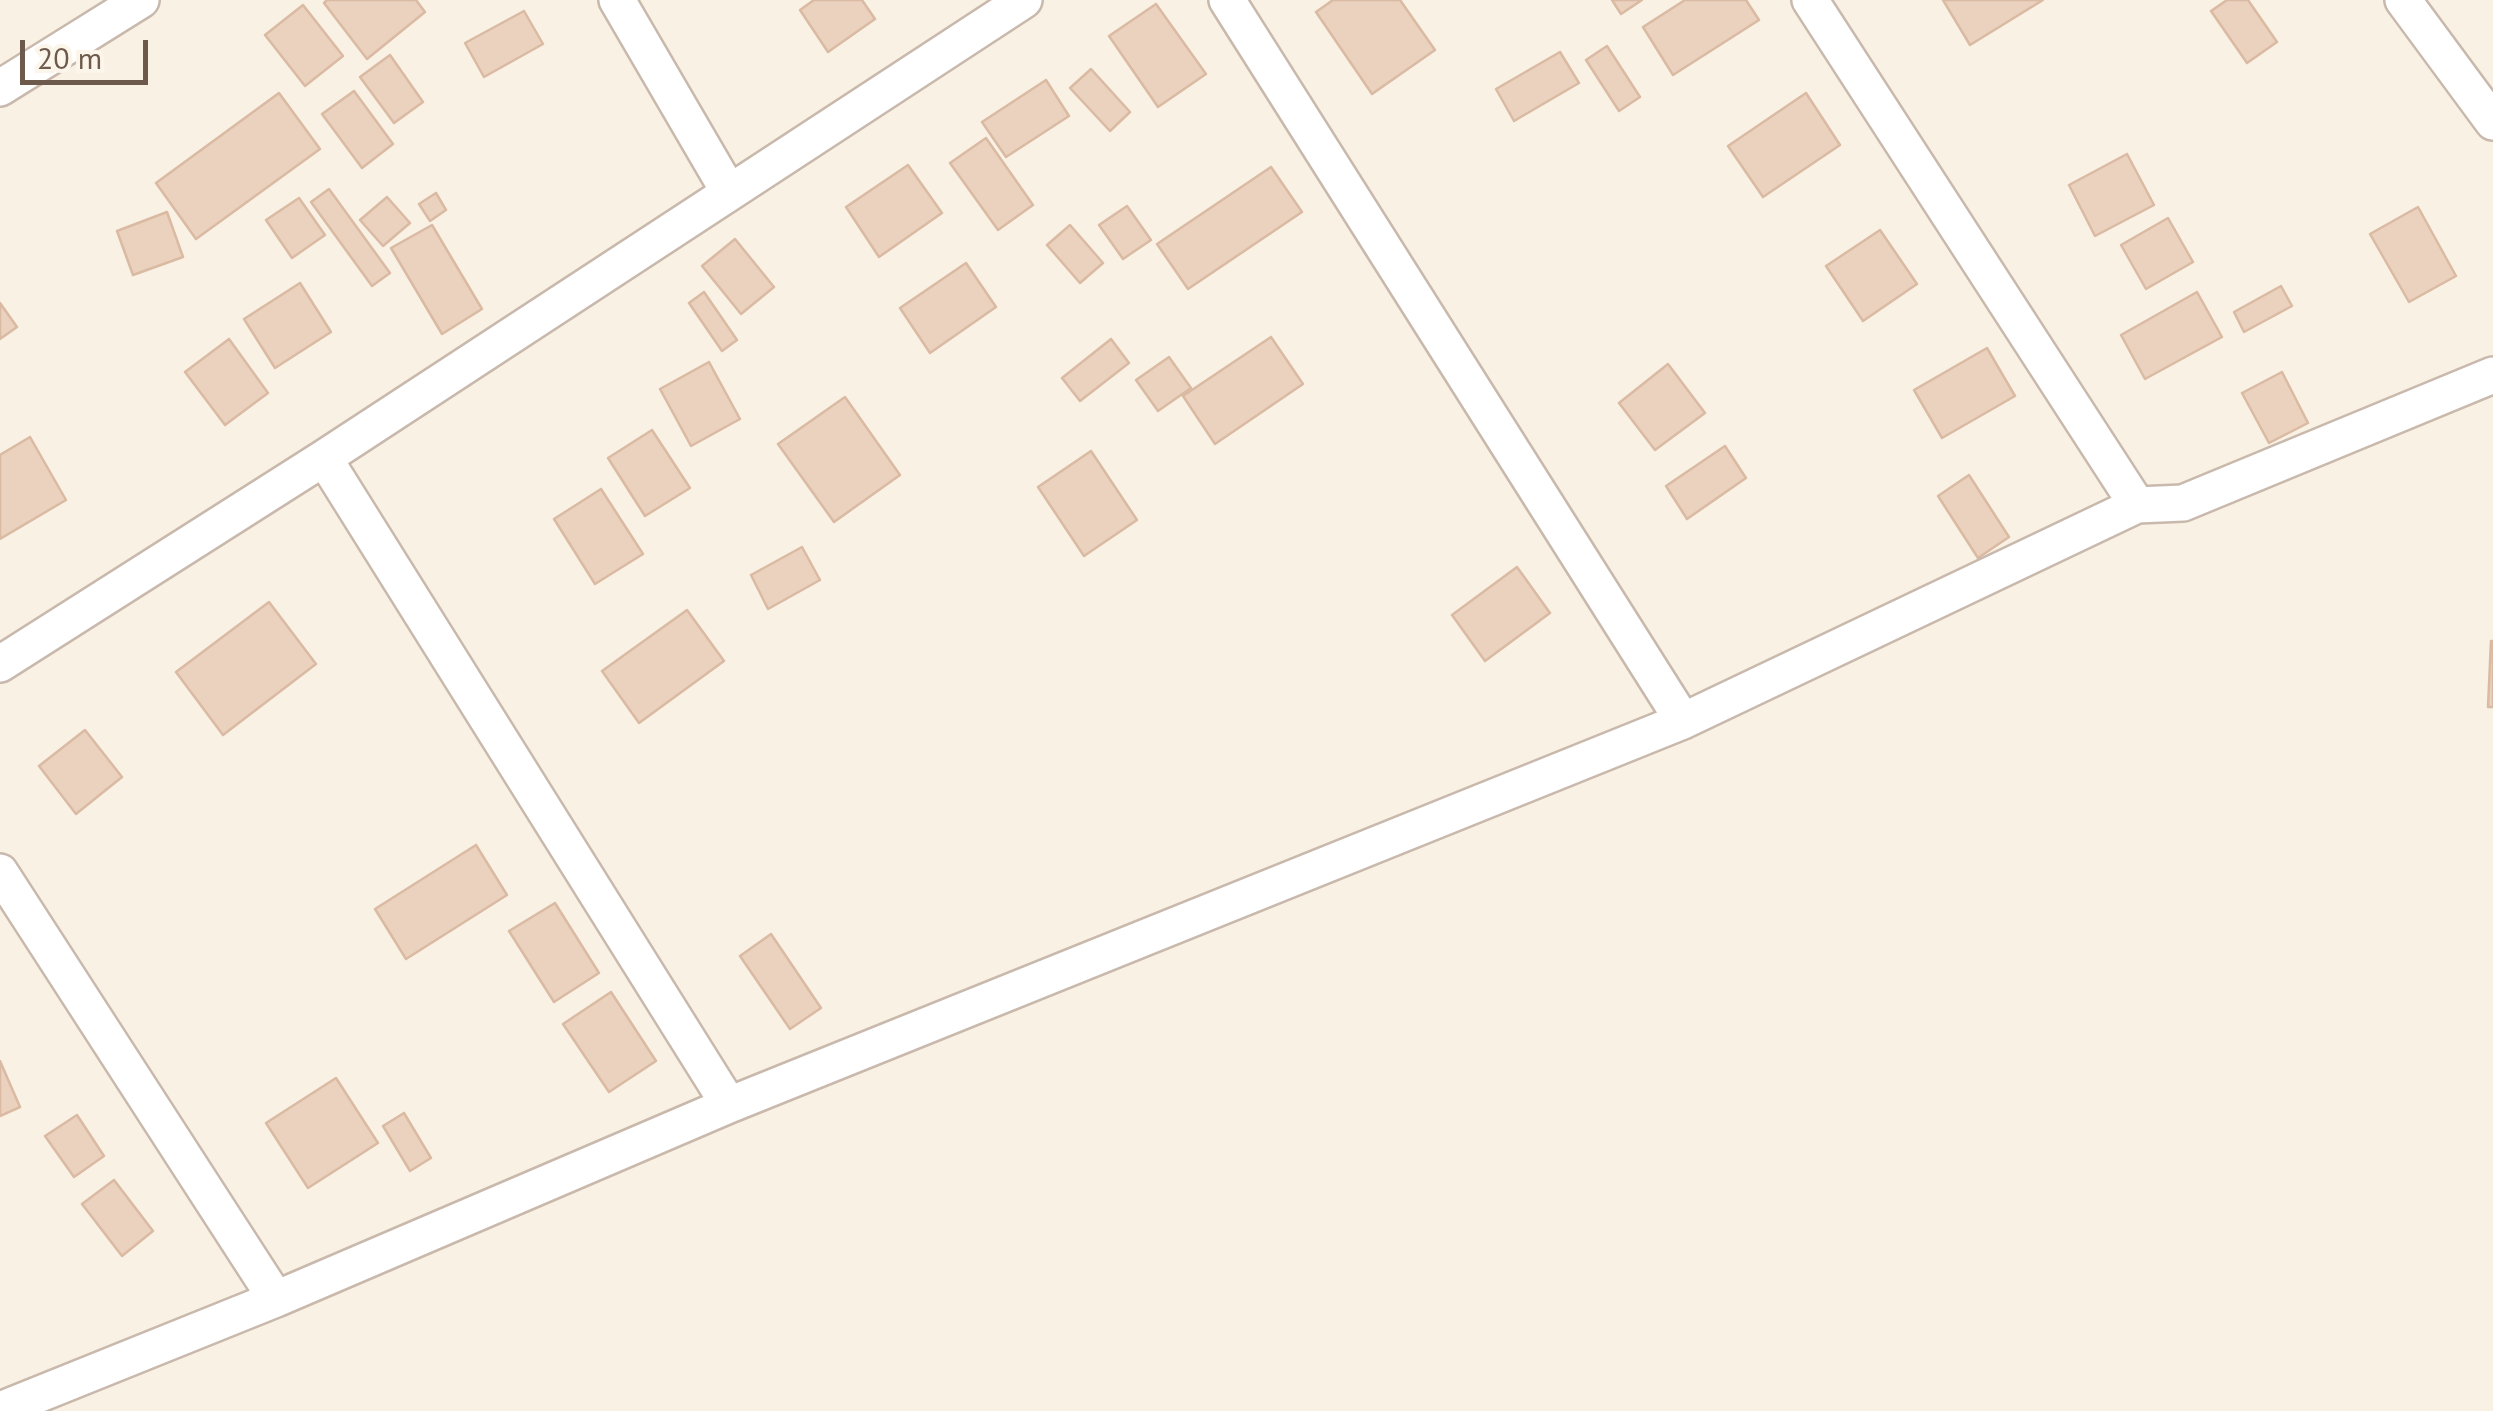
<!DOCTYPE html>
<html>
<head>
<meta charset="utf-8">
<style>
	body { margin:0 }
	#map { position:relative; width:2493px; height:1411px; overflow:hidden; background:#f9f1e4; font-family:"PT Sans",sans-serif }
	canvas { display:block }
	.scale { position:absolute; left:20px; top:40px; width:128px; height:45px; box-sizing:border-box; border:5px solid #6d5a4d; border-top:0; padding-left:12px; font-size:30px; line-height:35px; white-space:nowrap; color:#6d5a4d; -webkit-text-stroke:8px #fcf5e9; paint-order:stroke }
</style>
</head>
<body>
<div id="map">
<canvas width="2493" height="1411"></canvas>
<div class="scale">20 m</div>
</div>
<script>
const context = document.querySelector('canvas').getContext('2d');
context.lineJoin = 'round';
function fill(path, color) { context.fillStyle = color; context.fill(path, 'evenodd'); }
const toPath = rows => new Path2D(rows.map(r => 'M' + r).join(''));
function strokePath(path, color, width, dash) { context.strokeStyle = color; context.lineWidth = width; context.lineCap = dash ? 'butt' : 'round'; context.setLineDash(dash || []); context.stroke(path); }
const building = toPath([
	[327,0,416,0,425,12,367,59,324,3,327,0],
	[814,0,862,0,875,19,828,52,800,10,814,0],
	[1333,0,1400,0,1435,50,1372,94,1316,12,1333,0],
	[1612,0,1642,0,1621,14,1612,0],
	[1685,0,1746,0,1759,20,1673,75,1643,27,1685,0],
	[1943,0,2043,0,1970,45,1943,0],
	[2227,0,2248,0,2277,42,2247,63,2211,11,2227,0],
	[1156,4,1206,74,1158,107,1109,36,1156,4],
	[303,5,343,56,305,86,265,35,303,5],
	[524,11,543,44,484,77,465,43,524,11],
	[1607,46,1640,97,1619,111,1586,60,1607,46],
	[1560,52,1579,83,1514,121,1496,89,1560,52],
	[390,55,423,102,394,123,360,77,390,55],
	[1091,69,1130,112,1110,131,1070,88,1091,69],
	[1046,80,1069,116,1006,157,982,122,1046,80],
	[354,91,393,144,362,168,322,114,354,91],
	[279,93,320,149,196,239,156,183,279,93],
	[1806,93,1840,145,1763,197,1728,146,1806,93],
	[986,138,1033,205,998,230,950,163,986,138],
	[2127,154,2154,205,2095,236,2069,185,2127,154],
	[908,165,942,213,879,257,846,207,908,165],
	[1271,167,1302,212,1188,289,1157,244,1271,167],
	[329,189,390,273,372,286,311,202,329,189],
	[436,193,446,210,430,221,419,204,436,193],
	[387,197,410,223,383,246,360,220,387,197],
	[299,198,325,235,292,258,266,220,299,198],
	[1127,206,1151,240,1123,259,1099,225,1127,206],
	[2418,207,2456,276,2409,302,2370,234,2418,207],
	[167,212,183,257,133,275,117,231,167,212],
	[2168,218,2193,262,2146,289,2121,245,2168,218],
	[432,225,482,309,442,334,391,248,432,225],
	[1070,225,1103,263,1080,283,1047,245,1070,225],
	[1880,230,1917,284,1863,321,1826,266,1880,230],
	[735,239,774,287,741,314,702,266,735,239],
	[966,263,996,307,930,353,900,308,966,263],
	[300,283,331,332,275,368,244,319,300,283],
	[2281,286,2292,306,2244,332,2234,312,2281,286],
	[704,292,737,340,722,351,689,303,704,292],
	[2197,292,2222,337,2145,379,2121,335,2197,292],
	[0,303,17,327,0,339,0,303],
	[1271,337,1303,384,1215,444,1183,396,1271,337],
	[229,339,268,393,225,425,185,372,229,339],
	[1111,339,1129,363,1080,401,1062,378,1111,339],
	[1987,348,2015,396,1942,438,1914,390,1987,348],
	[1169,357,1191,388,1158,411,1136,380,1169,357],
	[709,362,740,419,691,446,660,389,709,362],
	[1668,364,1705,413,1655,450,1619,403,1668,364],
	[2282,372,2308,423,2269,443,2242,393,2282,372],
	[845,397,900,475,834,522,778,444,845,397],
	[652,430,690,488,645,516,608,458,652,430],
	[30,437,66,500,0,539,0,455,30,437],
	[1725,446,1746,478,1687,519,1666,486,1725,446],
	[1091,451,1137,520,1084,556,1038,487,1091,451],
	[1969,475,2009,537,1978,558,1938,496,1969,475],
	[601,489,643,554,595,584,554,519,601,489],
	[802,547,820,580,768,609,751,575,802,547],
	[1517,567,1550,613,1485,661,1452,615,1517,567],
	[269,602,316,664,223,735,176,672,269,602],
	[687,610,724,661,639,723,602,671,687,610],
	[2491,641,2493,641,2493,707,2488,707,2491,641],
	[85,730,122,777,76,814,39,766,85,730],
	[476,845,507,895,406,959,375,909,476,845],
	[555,903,599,973,554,1002,509,931,555,903],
	[771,934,821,1008,790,1029,740,956,771,934],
	[611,992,656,1061,609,1092,563,1024,611,992],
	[0,1061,20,1107,0,1116,0,1061],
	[336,1078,378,1143,308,1188,266,1123,336,1078],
	[404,1113,431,1158,410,1171,383,1126,404,1113],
	[77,1115,104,1156,74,1177,45,1136,77,1115],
	[114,1180,153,1231,122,1256,82,1204,114,1180]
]);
const street = toPath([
	[617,0,729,192],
	[1227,0,1683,721],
	[1810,0,2137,505],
	[2403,0,2493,122],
	[0,88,141,0],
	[324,458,729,1105],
	[0,664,324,458,1024,0],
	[0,872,276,1299],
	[0,1410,276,1299,729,1105,1683,721,2137,505,2183,503,2493,375]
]);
fill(building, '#ead2bf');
strokePath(building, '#dabaa2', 2.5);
strokePath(street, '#c8b9ac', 40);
strokePath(street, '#fff', 35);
</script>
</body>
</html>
